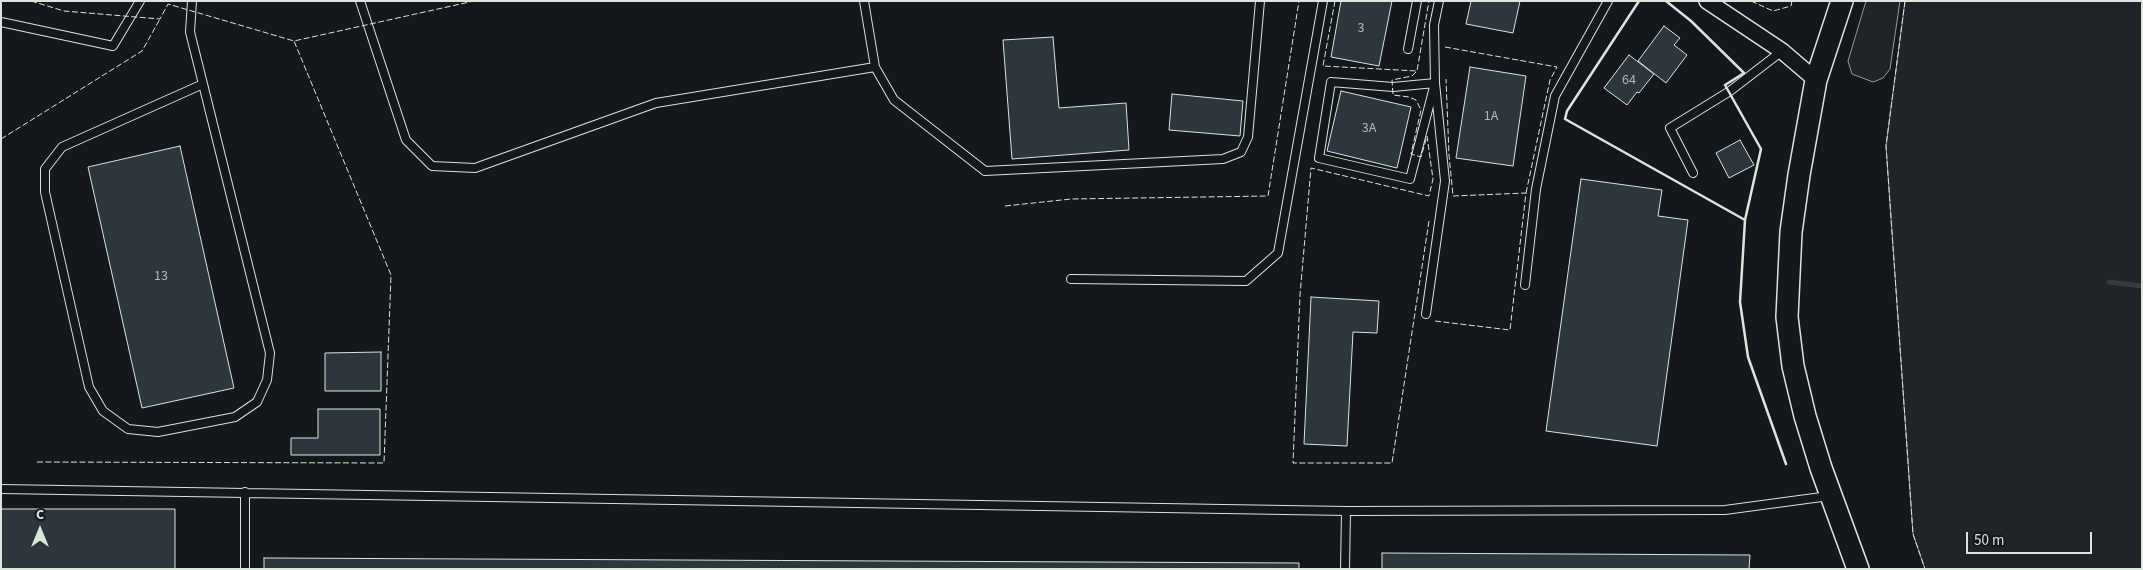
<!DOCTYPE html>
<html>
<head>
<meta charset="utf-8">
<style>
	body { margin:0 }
	#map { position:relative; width:2143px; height:570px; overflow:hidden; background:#14181c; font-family:"Source Sans 3",sans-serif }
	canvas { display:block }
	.frame { position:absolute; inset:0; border:2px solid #d8e6dc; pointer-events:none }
	.north { position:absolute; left:15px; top:505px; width:50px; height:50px; -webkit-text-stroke:4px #14181c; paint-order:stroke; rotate:0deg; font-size:14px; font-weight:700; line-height:20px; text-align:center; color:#d8e6dc }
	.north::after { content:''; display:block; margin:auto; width:18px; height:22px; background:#d8e6dc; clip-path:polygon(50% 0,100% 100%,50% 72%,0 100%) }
	.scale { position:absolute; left:1966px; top:532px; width:126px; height:22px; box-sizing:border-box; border:2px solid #d8e6dc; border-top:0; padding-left:6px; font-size:15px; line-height:18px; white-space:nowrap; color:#d8e6dc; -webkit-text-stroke:4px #14181c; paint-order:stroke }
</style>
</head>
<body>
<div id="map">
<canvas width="2143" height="570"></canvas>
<div class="frame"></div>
<div class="north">С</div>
<div class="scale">50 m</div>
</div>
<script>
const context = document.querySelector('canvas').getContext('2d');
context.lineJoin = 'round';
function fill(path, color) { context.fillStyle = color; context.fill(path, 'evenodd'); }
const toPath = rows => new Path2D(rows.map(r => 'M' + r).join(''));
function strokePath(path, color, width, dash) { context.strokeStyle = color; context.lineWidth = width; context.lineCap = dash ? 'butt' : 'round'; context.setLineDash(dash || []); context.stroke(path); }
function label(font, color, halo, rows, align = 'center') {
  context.font = font + ' "Source Sans 3",sans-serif'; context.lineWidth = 4; context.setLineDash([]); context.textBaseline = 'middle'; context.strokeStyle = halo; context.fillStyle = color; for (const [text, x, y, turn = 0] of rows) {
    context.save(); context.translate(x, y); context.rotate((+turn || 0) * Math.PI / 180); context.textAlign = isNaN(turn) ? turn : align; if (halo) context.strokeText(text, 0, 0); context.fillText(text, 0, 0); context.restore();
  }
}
const green = toPath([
	[1866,1,1900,1,1890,69,1883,78,1873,82,1852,74,1848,61,1866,1],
	[1905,1,2142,1,2142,569,1925,569,1913,534,1886,146,1905,1]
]);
const stream = toPath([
	[2109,282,2142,286]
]);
const building = toPath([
	[1341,1,1392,1,1379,66,1331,57,1341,1],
	[1471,1,1520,1,1513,33,1466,24,1471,1],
	[1664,26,1680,38,1674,45,1687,55,1666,83,1638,61,1664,26],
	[1053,37,1059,108,1126,103,1129,150,1012,159,1003,40,1053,37],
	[1629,55,1654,74,1639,93,1637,92,1627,105,1604,88,1629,55],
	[1470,67,1526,76,1513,166,1456,158,1470,67],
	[1341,91,1411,107,1397,168,1327,151,1341,91],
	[1172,94,1243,101,1240,136,1169,130,1172,94],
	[1740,140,1754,165,1729,178,1716,153,1740,140],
	[180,146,234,388,142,408,88,167,180,146],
	[1581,179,1662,190,1658,216,1688,220,1657,446,1546,431,1581,179],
	[1311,297,1379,301,1377,333,1353,332,1347,446,1304,444,1311,297],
	[381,352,381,391,325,391,325,353,381,352],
	[318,409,380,409,380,455,291,455,291,438,318,438,318,409],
	[1,509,175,509,175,569,1,569,1,509],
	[1382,553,1750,555,1749,569,1382,569,1382,553],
	[264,558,1299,563,1299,569,264,569,264,558]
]);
const lane = toPath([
	[192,1,190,32,203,84,270,353,267,380,257,402,235,417,158,432,128,429,103,411,89,387,45,192,45,169,62,147,203,84],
	[360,1,406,140,432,166,475,168,656,103,875,67],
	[864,1,875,67,894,100,985,171,1223,159,1241,152,1248,137,1260,1],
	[1,22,113,46,140,1],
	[1408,49,1417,1],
	[1331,82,1393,87,1435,83,1410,179,1319,158,1331,82],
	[1693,173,1670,128,1730,91,1782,51],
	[1071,279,1246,281,1278,253,1323,1],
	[1525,285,1536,189,1555,96,1608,1],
	[1426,314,1445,181,1435,83,1434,25,1439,1],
	[1,489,1346,511,1725,510,1829,496],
	[245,569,245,492],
	[1345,569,1346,511]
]);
const street = toPath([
	[1707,1,1782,51,1816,80]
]);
const secondary = toPath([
	[1842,1,1816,80,1799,175,1791,232,1787,317,1793,366,1805,416,1821,468,1858,569]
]);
const fence = toPath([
	[31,1,64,11,160,19,168,4,294,41,474,1],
	[1335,1,1323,66,1417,71],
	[1751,1,1773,11,1791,6,1792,1],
	[1905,1,1886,146,1913,534,1925,569],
	[1445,47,1557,67,1550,80,1526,193],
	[1,139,142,51,160,19],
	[1005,206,1071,199,1268,196,1299,1],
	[1429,221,1392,463,1293,463,1300,295,1311,168,1429,196,1433,179,1427,136,1421,157,1411,154,1421,110,1416,100,1409,97,1393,95,1392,80,1412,76,1417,71,1429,1],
	[1435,321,1510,330,1526,193,1453,196,1449,155,1446,79],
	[37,462,384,463,391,275,294,41]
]);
const wall = toPath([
	[1639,1,1567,111,1565,119,1745,220,1761,149,1725,85,1744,73,1691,21,1666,1],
	[1745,220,1740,302,1748,357,1786,464]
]);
const numberNames = [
	["3",1361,29],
	["64",1629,81],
	["1А",1491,117],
	["3А",1369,129],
	["13",161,277]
];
fill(green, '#202428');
strokePath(green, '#939e99', 1);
strokePath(stream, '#363b3e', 5);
fill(building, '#2c363c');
strokePath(building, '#d8e6dc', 1);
strokePath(lane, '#d8e6dc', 10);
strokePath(street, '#d8e6dc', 18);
strokePath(secondary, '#d8e6dc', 24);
strokePath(lane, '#14181c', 8);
strokePath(street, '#14181c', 15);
strokePath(secondary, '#14181c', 21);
strokePath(fence, '#d8e6dc', 1, [6, 2.5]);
strokePath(wall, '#d8e6dc', 2.5);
label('14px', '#adbab4', null, numberNames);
</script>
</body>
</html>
